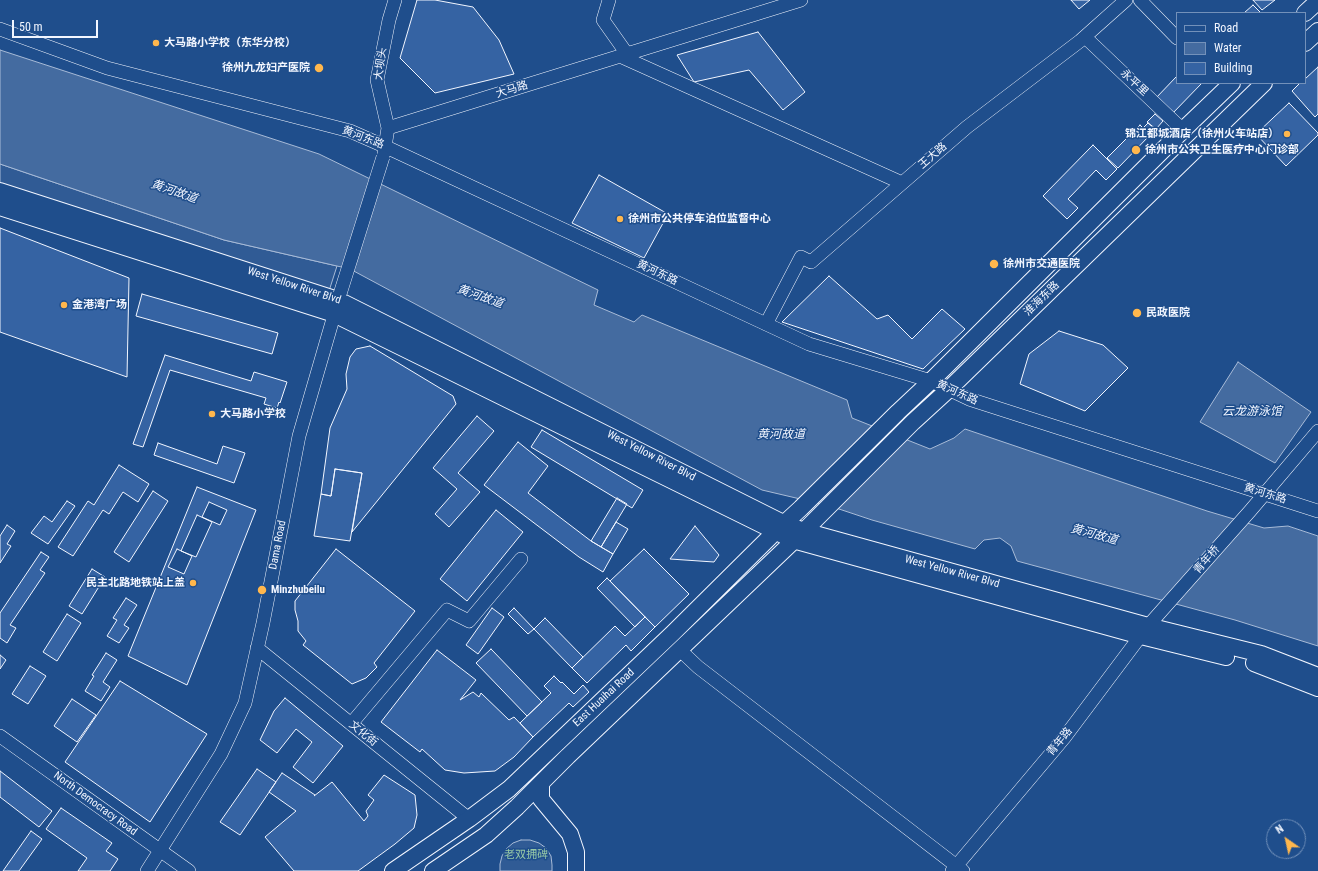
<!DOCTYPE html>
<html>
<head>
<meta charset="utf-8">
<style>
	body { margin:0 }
	#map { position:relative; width:1318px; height:871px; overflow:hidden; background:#1f4e8c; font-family:"Roboto Condensed",sans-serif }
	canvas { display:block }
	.legend { position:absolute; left:1176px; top:12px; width:130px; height:72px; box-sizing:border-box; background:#1f4e8c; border:1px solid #7391ba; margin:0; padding:5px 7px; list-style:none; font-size:12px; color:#f2f6ff }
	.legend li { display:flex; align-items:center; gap:8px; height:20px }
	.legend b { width:20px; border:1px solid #7391ba }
	.north { position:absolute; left:1266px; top:819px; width:40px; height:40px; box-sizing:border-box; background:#1f4e8c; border:1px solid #7391ba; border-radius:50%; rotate:326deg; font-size:11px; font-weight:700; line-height:16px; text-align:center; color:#f2f6ff }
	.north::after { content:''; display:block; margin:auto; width:14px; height:18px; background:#ffb74d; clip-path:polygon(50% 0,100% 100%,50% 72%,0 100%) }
	.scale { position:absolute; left:12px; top:20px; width:86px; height:18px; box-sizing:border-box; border:2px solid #f2f6ff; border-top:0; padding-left:5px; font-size:12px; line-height:14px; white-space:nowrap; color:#f2f6ff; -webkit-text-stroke:3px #1f4e8c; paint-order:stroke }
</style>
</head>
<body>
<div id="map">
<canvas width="1318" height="871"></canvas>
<ul class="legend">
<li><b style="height:5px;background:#1f4e8c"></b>Road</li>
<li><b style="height:11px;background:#446ba0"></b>Water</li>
<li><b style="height:11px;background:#3563a3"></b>Building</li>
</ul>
<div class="north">N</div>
<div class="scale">50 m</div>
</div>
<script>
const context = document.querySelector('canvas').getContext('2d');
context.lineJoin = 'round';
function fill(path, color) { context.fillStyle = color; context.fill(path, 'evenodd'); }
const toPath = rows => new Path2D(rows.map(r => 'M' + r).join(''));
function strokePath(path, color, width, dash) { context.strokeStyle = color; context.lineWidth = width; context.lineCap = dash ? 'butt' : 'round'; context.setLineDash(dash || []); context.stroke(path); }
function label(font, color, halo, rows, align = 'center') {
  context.font = font + ' "Roboto Condensed","Noto Sans SC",sans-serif'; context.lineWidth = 3; context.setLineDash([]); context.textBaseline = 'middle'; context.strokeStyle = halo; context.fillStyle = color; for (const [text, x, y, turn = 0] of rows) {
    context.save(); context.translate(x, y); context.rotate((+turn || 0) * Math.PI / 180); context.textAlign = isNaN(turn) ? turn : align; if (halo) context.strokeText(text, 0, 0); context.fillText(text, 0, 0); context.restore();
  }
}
const built = toPath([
	[0,164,224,240,337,266,329,291,0,186,0,164],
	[521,840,530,840,539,843,546,848,551,856,552,865,552,871,500,871,500,864,502,856,506,849,513,843,521,840]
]);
const water = toPath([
	[0,50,319,154,598,290,594,305,634,322,642,315,847,400,852,418,930,449,954,438,965,429,1207,511,1264,528,1288,526,1318,536,1318,646,1235,620,1017,561,1011,546,1000,538,984,540,975,549,872,520,830,506,762,490,350,269,224,240,0,164,0,50],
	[1238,362,1311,412,1275,463,1200,422,1238,362]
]);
const building = toPath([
	[417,0,435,0,473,7,499,40,514,74,435,93,400,58,417,0],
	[1071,0,1090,0,1079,9,1071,0],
	[1253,0,1275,0,1262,10,1253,0],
	[1253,5,1261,13,1244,13,1253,5],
	[758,32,805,92,783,110,749,70,694,82,677,55,758,32],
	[1318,67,1318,114,1315,117,1292,91,1300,83,1305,83,1305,79,1318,67],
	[1177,76,1177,83,1202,83,1171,115,1155,99,1177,76],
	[1289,103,1318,133,1318,135,1286,166,1256,134,1289,103],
	[1155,114,1163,121,1156,129,1147,122,1155,114],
	[1148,123,1156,130,1151,135,1143,128,1148,123],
	[1140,125,1150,135,1118,168,1107,158,1140,125],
	[1093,145,1117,169,1106,180,1096,170,1068,199,1078,208,1067,219,1043,196,1093,145],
	[599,175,668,214,644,258,572,223,599,175],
	[0,228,129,278,127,377,0,332,0,228],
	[829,276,877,319,888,315,912,339,942,309,965,329,923,369,782,322,829,276],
	[142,294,278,333,272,354,136,316,142,294],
	[1059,331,1103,345,1128,368,1085,411,1020,384,1029,354,1059,331],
	[370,346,453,396,456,404,352,532,362,473,335,469,331,496,321,494,330,428,347,389,346,374,350,357,356,349,370,346],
	[165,355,251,381,254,372,287,382,280,403,279,402,277,408,264,404,266,398,170,370,143,447,133,444,165,355],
	[477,416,494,431,458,473,480,492,449,527,435,514,457,489,433,468,477,416],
	[542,430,643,490,632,508,531,447,542,430],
	[518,442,548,466,528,493,591,541,613,554,603,572,579,557,484,485,518,442],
	[158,443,217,464,223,446,245,453,234,483,154,455,158,443],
	[119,465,149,484,138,502,123,492,109,514,103,510,73,556,58,547,88,501,94,505,119,465],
	[335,469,362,473,350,541,314,536,321,494,331,496,335,469],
	[197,487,256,510,187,685,128,656,197,487],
	[153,491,168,501,129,562,114,552,153,491],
	[617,498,627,504,601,547,591,541,617,498],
	[67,501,75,506,48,544,31,533,44,516,52,522,67,501],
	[209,502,227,510,220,525,202,517,209,502],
	[496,510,523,532,467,601,440,579,496,510],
	[197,515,212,522,196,557,181,551,197,515],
	[616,522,628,529,613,554,601,547,616,522],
	[7,525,15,531,7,544,11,546,0,563,0,536,7,525],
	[695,526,719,555,714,562,670,559,695,526],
	[177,549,192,556,184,574,168,567,177,549],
	[336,549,415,611,374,663,377,667,366,678,352,684,303,645,306,641,298,631,298,621,295,610,295,601,336,549],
	[644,549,689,594,655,627,610,581,644,549],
	[41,552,49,557,40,570,45,573,10,625,16,628,7,643,0,638,0,613,41,552],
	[92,569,105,577,82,614,69,606,92,569],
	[607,578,645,617,635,627,597,588,607,578],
	[126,598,137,605,124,625,129,628,119,643,107,636,117,620,113,618,126,598],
	[492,608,504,617,478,654,466,645,492,608],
	[514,608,534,629,528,634,508,614,514,608],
	[67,614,81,623,57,661,43,652,67,614],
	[645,617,655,627,631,651,626,645,587,683,572,668,615,626,625,636,645,617],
	[545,618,583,657,572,668,534,629,545,618],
	[491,649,542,702,527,716,476,663,491,649],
	[437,650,476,680,460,700,473,692,479,697,481,693,509,720,514,717,533,737,514,757,495,771,464,773,445,770,422,749,420,752,381,722,437,650],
	[106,653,117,660,103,682,110,687,101,701,85,691,94,676,92,675,106,653],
	[0,655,6,660,0,669,0,655],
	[30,666,46,676,28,704,12,694,30,666],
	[554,676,561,683,562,682,574,694,583,685,589,692,573,707,569,703,533,737,520,723,551,693,544,686,554,676],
	[120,681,207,734,150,822,65,762,120,681],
	[285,698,343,746,313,783,293,767,312,742,296,729,277,753,260,740,274,711,285,698],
	[72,699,96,715,77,742,54,726,72,699],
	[257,769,276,782,240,835,220,822,257,769],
	[0,771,52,811,39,827,0,797,0,771],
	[282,773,315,795,314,796,332,782,364,821,368,816,366,811,374,800,368,795,384,775,415,795,417,815,414,828,395,844,358,871,294,871,265,837,296,811,269,792,282,773],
	[61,808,112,843,106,851,118,859,110,871,78,871,87,858,46,829,61,808],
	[31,831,42,839,19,871,3,871,31,831]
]);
const minor = toPath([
	[609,0,603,20,627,54],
	[1140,0,1177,38],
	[0,29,107,68,350,131,384,146,809,344,931,381,969,399,1318,511],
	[1085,37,1183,130],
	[620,56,902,183],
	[388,128,377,80,389,20,395,0],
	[384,153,388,128,801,0],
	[766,324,801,257,811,262,967,127,1080,41,1126,0],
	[257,648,469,819],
	[680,650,698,667,963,871],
	[351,724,447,610,469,621,521,559],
	[0,736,189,871],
	[147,871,221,754,245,703,263,623,299,436,337,305],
	[952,871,1064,738,1148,626,1250,511,1318,431]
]);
const major = toPath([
	[1305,13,1318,1],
	[1305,43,1318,31],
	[0,191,338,300,785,524,804,531,1148,626,1261,654,1318,676],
	[0,207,334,314,793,540,1141,636,1226,657],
	[1254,663,1318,688],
	[541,784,541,799,570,834,576,852,576,871],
	[393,871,469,819,509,789,673,633,775,532,801,508,898,412,931,381,1183,130,1232,83],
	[433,871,486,835,517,807,568,756,804,531,913,422,948,390,1264,83]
]);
const minorBridge = toPath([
	[340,294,383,157]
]);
const markers = [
	[156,43,4,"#ffb74d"],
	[319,68,5,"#ffb74d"],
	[1287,134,4,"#ffb74d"],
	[1136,150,5,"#ffb74d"],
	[620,219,4,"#ffb74d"],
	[994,264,5,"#ffb74d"],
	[64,305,4,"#ffb74d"],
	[1137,313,5,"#ffb74d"],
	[212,414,4,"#ffb74d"],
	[193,583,4,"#ffb74d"],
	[262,590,5,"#ffb74d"]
];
const poiNames = [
	["大马路小学校（东华分校）",164,43],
	["徐州九龙妇产医院",310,68,"right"],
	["锦江都城酒店（徐州火车站店）",1279,134,"right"],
	["徐州市公共卫生医疗中心门诊部",1145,150],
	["徐州市公共停车泊位监督中心",628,219],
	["徐州市交通医院",1003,264],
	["金港湾广场",72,305],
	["民政医院",1146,313],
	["大马路小学校",220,414],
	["民主北路地铁站上盖",185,583,"right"],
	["Minzhubeilu",271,590]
];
const streetNames = [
	["大坝头",381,64,-82],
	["永平里",1134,83,43],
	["大马路",512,90,-17],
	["黄河东路",363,138,21],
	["王大路",933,156,-41],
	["黄河东路",657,273,25],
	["West Yellow River Blvd",294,286,18],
	["淮海东路",1042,299,-44],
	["黄河东路",957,393,24],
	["West Yellow River Blvd",651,456,27],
	["黄河东路",1265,494,17],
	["Dama Road",278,545,-79],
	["青年桥",1207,560,-49],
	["West Yellow River Blvd",952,572,15],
	["East Huaihai Road",604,698,-43],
	["文化街",363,734,39],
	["青年路",1060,742,-51],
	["North Democracy Road",95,804,36]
];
const parkNames = [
	["老双拥碑",526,855]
];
const waterNames = [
	["黄河故道",174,192,19],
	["黄河故道",480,297,19],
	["云龙游泳馆",1252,412],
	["黄河故道",781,435],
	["黄河故道",1094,535,15]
];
fill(built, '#305b95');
strokePath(built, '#a8bbd7', 1);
fill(water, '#446ba0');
strokePath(water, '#a8bbd7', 1);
fill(building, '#3563a3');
strokePath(building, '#f2f6ff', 1);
strokePath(minor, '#f2f6ff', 14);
strokePath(major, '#f2f6ff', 18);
strokePath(minor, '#1f4e8c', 13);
strokePath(major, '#1f4e8c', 16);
strokePath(minorBridge, '#f2f6ff', 14, []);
strokePath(minorBridge, '#1f4e8c', 13);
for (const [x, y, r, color] of markers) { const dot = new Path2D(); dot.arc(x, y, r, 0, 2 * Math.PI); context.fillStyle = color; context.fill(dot); strokePath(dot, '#1f4e8c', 1.5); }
label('bold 11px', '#f2f6ff', '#1f4e8c', poiNames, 'left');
label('11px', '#f2f6ff', '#1f4e8c', streetNames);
label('11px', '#97c8a6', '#1f4e8c', parkNames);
label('italic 12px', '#f2f6ff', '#1f4e8c', waterNames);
</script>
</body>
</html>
